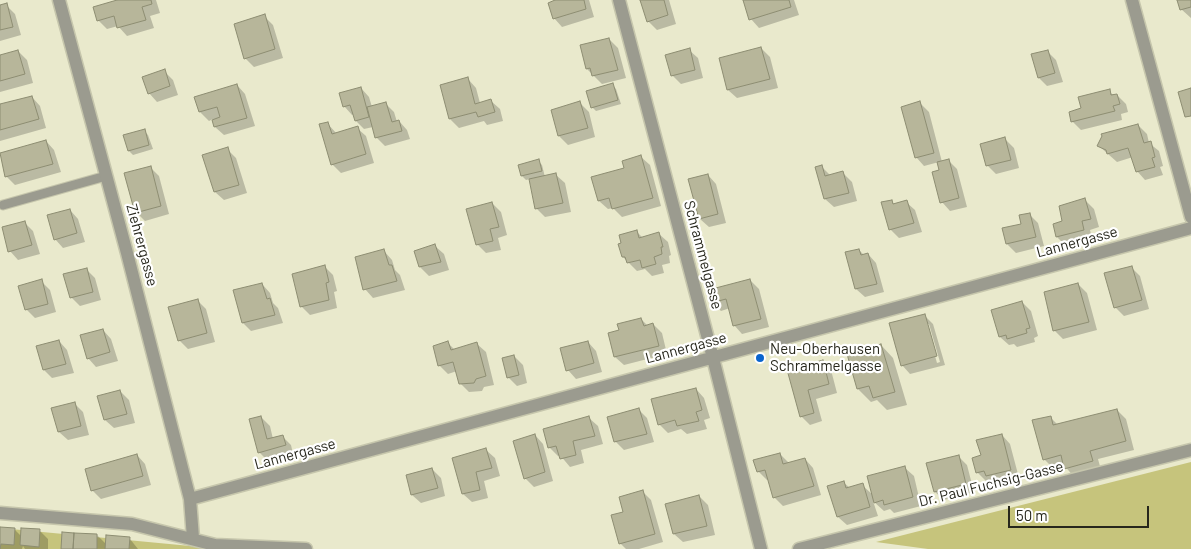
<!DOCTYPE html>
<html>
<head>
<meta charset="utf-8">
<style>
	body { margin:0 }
	#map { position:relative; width:1191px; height:549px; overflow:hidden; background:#e9e9cc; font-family:Barlow,sans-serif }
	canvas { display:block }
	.scale { position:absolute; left:1008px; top:506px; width:141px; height:22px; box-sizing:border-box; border:2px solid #27271c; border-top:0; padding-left:6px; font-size:15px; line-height:18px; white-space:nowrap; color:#27271c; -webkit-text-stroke:4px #fff; paint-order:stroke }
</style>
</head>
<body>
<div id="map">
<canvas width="1191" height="549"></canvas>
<div class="scale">50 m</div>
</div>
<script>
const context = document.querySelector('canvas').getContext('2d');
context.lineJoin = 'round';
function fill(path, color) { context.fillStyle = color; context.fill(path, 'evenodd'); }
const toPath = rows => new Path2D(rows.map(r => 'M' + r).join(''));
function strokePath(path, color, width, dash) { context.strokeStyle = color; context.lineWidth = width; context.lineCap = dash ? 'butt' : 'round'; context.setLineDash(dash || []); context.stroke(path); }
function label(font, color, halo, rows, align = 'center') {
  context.font = font + ' Barlow,sans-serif'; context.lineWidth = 4.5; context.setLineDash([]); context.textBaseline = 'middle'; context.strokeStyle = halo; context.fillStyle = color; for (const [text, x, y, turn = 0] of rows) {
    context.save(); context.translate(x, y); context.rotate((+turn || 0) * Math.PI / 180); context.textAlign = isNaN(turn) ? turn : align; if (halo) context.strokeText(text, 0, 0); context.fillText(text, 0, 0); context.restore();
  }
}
const green = toPath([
	[1191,462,1191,549,928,549,876,542],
	[0,528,201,547,234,549,0,549]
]);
const shadow = toPath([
	[121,0,156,0,160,13,150,16,154,28,127,36,118,26,107,29,98,20],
	[556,0,589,0,594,17,562,27,554,18],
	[642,0,669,0,676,24,657,30,648,21],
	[744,0,794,0,799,15,759,28,751,19],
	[1178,0,1191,0,1191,18,1181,9],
	[6,5,15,14,21,35,0,41,0,7],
	[264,16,273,25,283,58,254,67,245,58],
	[609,39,618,48,626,78,602,84,587,69],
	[761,48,770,57,778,88,737,98,728,90],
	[689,50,698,58,703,78,681,84,672,75],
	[18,51,27,60,33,83,0,92,0,56],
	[1047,51,1056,60,1063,82,1047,86,1039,78],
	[164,71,173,80,178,95,157,102,149,93],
	[468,79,476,88,480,103,491,101,500,109,503,121,487,125,484,121,459,128,450,119,441,86],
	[237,85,245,94,255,126,224,135,215,127,213,119,209,121,200,112,196,98],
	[612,85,616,89,621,104,596,111,592,107],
	[361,88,369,97,372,107,385,103,394,112,397,122,399,121,407,130,410,139,385,146,376,137,373,127,364,129,356,121,354,114,352,115,344,106],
	[1109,91,1114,96,1117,95,1126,104,1128,112,1121,114,1122,120,1081,130,1072,121,1082,109],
	[32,97,40,106,46,128,0,141,0,106],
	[580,103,589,112,595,137,568,145,559,136,553,110],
	[920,103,929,112,942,162,948,160,957,169,967,207,950,211,942,202,941,171,939,162,924,166,916,157],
	[327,123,337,134,357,128,366,136,374,163,341,173,332,164],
	[1138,125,1147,134,1149,143,1159,151,1163,166,1160,167,1163,175,1145,180,1137,171,1133,157,1117,162,1099,146],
	[144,131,148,135,153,149,133,155,129,151],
	[1005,139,1014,148,1019,168,996,174,987,165],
	[46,141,54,150,61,172,15,185,6,176],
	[227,149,236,158,247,193,224,200,215,192],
	[641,157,650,165,661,206,622,217,613,208,608,209,599,201,625,169],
	[538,161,542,165,545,177,556,175,565,183,571,212,545,217,537,209,530,179,526,180,522,176],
	[150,167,159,176,169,214,145,221,136,212],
	[822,167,831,176,843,173,852,182,857,201,834,207,825,199],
	[708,175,716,184,726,223,709,227,700,219,690,180],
	[1085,200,1094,209,1099,227,1090,230,1092,239,1066,246,1057,237,1054,225,1064,222],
	[891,201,895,205,906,202,915,210,922,232,899,238,890,229],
	[492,203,501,212,507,235,498,238,501,250,486,253,478,245,468,210],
	[70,210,78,219,85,242,63,248,55,239],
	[1029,214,1038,223,1044,246,1016,253,1007,244,1004,229,1023,225],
	[24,222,33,231,40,254,18,260,10,251],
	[637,232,643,238,659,234,668,242,671,255,669,256,670,263,662,265,664,273,652,276,645,269,637,271,623,257],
	[435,246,444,254,449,270,429,276,420,267,415,252],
	[859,250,864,255,868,254,876,263,884,292,865,297,856,289],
	[384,251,392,260,395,270,400,275,405,290,373,298,365,289],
	[325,267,333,275,337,291,334,292,337,308,310,315,302,307,293,275],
	[1131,267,1140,276,1149,309,1124,316,1115,307],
	[86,269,95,278,101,300,80,306,71,297],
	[750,280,759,289,769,327,742,334,734,325,730,308,721,311,712,302],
	[41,281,50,290,56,312,35,318,26,309],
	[262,284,270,293,273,303,278,308,283,323,251,331,243,323],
	[1078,284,1087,293,1097,330,1063,339,1054,330],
	[198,301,206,309,215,342,188,349,179,340],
	[1022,302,1031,311,1038,336,1034,338,1035,342,1017,347,1014,344,1009,345,1000,337,993,311],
	[924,315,933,324,945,365,910,374,902,365],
	[926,324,929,324,940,362,937,363],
	[641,319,648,326,653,324,662,333,667,354,624,365,615,357,609,334,620,330],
	[103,330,111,339,118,361,96,367,88,358],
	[59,341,67,350,74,373,52,378,44,370],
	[588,342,596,351,602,372,576,379,568,370],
	[448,343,455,350,477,344,486,352,494,385,484,387,482,391,469,392,460,383,457,371,448,374,439,365],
	[881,345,893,358,907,405,887,410,877,400,871,402,858,389],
	[514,356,523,365,527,383,517,386,508,377],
	[822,362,831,370,837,393,816,399,822,421,810,425,801,416,797,364,801,368],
	[696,389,704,398,710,418,704,420,707,429,687,434,681,429,668,433,659,424],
	[120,391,129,400,135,423,114,428,105,420],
	[74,403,83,412,89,435,68,440,59,432,53,409],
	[639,410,647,418,654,442,624,450,615,441],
	[1117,410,1126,419,1134,450,1098,459,1101,470,1074,477,1064,465,1053,468,1044,459,1050,417,1058,425],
	[261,417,270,426,273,439,282,436,291,445,293,454,268,461,259,452],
	[589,418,598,426,603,444,581,450,584,463,570,467,560,455,558,456,549,447],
	[535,435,543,444,553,481,534,487,525,478],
	[1002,435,1010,444,1019,478,996,484,991,480,986,481,977,472,982,456],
	[486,450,495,458,500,476,484,481,488,498,472,502,463,494,453,459],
	[780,454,789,463,805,459,813,468,821,495,783,506,774,497,769,479,767,480,758,471],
	[137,455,145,464,151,485,101,499,92,490],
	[958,456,967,465,974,492,944,500,935,492],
	[905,468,914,476,921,506,894,513,890,509,884,511,873,501,878,516,847,525,838,517,843,482,850,488,862,485,873,495],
	[432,469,441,478,445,496,421,503,412,495],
	[643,492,651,500,663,542,639,549,626,549,620,543,625,513],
	[699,496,708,505,715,535,683,542,674,534],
	[0,528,14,529,22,537,39,530,48,539,48,549,25,549,23,546,22,549,0,549],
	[97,535,107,545,130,539,138,549,62,549]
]);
const building = toPath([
	[117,0,151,0,152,4,142,7,146,20,117,28,114,16,97,21,93,7,117,0],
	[555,0,584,0,586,9,553,19,548,3,555,0],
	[640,0,664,0,668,15,647,22,640,0],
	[743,0,789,0,791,7,749,20,743,0],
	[1177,0,1191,0,1191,7,1180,10,1177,0],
	[7,3,13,27,0,30,0,5,7,3],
	[265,14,275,49,244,59,234,24,265,14],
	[609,38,618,70,592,76,590,68,586,69,580,45,609,38],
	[761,47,770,79,727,90,719,58,761,47],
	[690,48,695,70,671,76,665,55,690,48],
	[18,50,25,74,0,81,0,55,18,50],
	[1048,50,1055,73,1038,78,1031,54,1048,50],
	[165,69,170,86,148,94,142,77,165,69],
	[468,77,475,104,491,99,495,112,478,117,476,112,449,119,440,85,468,77],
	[613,83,618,100,591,108,586,91,613,83],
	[237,84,247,118,214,127,212,120,220,117,217,107,199,112,194,97,237,84],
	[361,87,369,117,355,121,350,105,343,107,339,93,361,87],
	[1191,88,1191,116,1185,117,1178,92,1191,88],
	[1110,89,1111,95,1117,94,1120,104,1113,106,1115,111,1071,122,1069,112,1081,108,1078,97,1110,89],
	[32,96,39,119,0,130,0,104,32,96],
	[580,101,588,128,558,136,551,110,580,101],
	[920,101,934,153,915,158,901,107,920,101],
	[386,102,392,122,399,120,402,131,375,138,367,107,386,102],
	[328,122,332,134,358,126,366,154,331,165,319,124,328,122],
	[1138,124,1144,143,1151,141,1155,157,1152,158,1155,167,1136,172,1128,148,1107,154,1106,150,1097,146,1102,136,1101,134,1138,124],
	[145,129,149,145,128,151,123,135,145,129],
	[1005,137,1011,160,986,166,980,144,1005,137],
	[46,140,53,164,5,177,0,153,46,140],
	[228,147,239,185,214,192,202,155,228,147],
	[641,155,653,198,612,209,609,198,598,201,591,177,624,168,622,161,641,155],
	[539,159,542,171,521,176,518,165,539,159],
	[949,159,959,198,940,203,932,172,939,170,937,162,949,159],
	[822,165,825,176,843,171,849,193,824,199,815,167,822,165],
	[151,166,161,206,135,213,124,173,151,166],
	[556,173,563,203,535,209,529,179,556,173],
	[708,174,718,214,699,219,688,179,708,174],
	[1085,198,1091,219,1082,221,1084,230,1056,237,1053,224,1062,221,1059,206,1085,198],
	[892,200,893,204,907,200,914,223,889,230,881,202,892,200],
	[492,202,499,227,490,229,493,241,476,245,466,209,492,202],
	[70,209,77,233,54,240,47,215,70,209],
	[1030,213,1036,237,1006,244,1002,228,1021,224,1019,215,1030,213],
	[25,221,32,245,8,252,2,227,25,221],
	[637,230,639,238,659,232,663,247,661,247,662,254,654,257,656,264,642,268,640,260,627,263,625,257,622,257,618,244,621,243,619,235,637,230],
	[435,244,441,262,419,267,414,251,435,244],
	[384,249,389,265,392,265,397,281,363,290,355,257,384,249],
	[859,249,861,255,868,253,877,284,855,289,845,252,859,249],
	[325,265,329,282,326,283,329,300,300,307,292,274,325,265],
	[1132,266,1142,300,1114,308,1104,273,1132,266],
	[87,268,93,292,70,298,63,274,87,268],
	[42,279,48,304,25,310,18,286,42,279],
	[750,279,761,319,733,326,726,299,711,303,708,290,750,279],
	[262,283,267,299,270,298,275,315,242,323,233,290,262,283],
	[1078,283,1089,322,1053,331,1044,292,1078,283],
	[198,299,207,333,178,341,168,307,198,299],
	[1022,301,1030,328,1026,329,1027,333,1007,339,1006,335,999,337,991,310,1022,301],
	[925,314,937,356,901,366,889,323,925,314],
	[641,318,644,326,653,323,659,346,614,357,608,333,619,330,617,324,641,318],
	[103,329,110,352,87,359,80,335,103,329],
	[59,340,66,364,43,370,36,346,59,340],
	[448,341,451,350,477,342,486,376,476,379,474,383,459,384,453,362,438,366,433,346,448,341],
	[588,341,594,363,566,371,560,348,588,341],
	[881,344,895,392,873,398,869,386,857,389,847,354,881,344],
	[514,355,519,375,507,378,502,358,514,355],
	[823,360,829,384,808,390,814,413,800,417,786,366,797,363,799,367,823,360],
	[696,388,702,410,696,412,699,421,677,426,675,420,658,425,651,399,696,388],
	[120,390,127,414,104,420,97,396,120,390],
	[75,402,81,426,58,432,51,408,75,402],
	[639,408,647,434,614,442,607,417,639,408],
	[1117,409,1126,441,1090,451,1093,461,1064,469,1061,455,1043,460,1032,420,1051,416,1053,425,1117,409],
	[261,416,267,439,283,435,286,445,258,453,249,419,261,416],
	[589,416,595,436,573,441,576,455,560,459,556,446,548,448,543,429,589,416],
	[535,434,545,472,524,479,513,441,535,434],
	[1002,434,1011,470,986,476,984,471,976,473,972,458,981,455,976,440,1002,434],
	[486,448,492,468,476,472,480,490,462,494,452,458,486,448],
	[780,453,783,464,805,458,814,486,773,498,765,470,757,472,753,460,780,453],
	[137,454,143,476,91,491,85,469,137,454],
	[959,455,966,484,934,492,926,463,959,455],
	[905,466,913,497,884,505,883,500,874,503,867,476,905,466],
	[432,468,438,488,411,495,406,475,432,468],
	[844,481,846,488,863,483,870,507,837,517,827,486,844,481],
	[643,490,655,534,619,544,611,515,623,512,619,497,643,490],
	[699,495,707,526,673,534,665,504,699,495],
	[0,527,15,528,14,545,1,544,0,549,0,527],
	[21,528,40,529,39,547,20,545,21,528],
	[62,532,74,533,73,549,61,549,62,532],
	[74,533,97,534,97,549,73,549,74,533],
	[106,535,130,537,129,549,105,549,106,535]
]);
const service = toPath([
	[3,205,106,176]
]);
const minor = toPath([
	[59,0,127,253,190,499,193,538],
	[619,0,713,358,761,549],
	[1132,0,1191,217],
	[190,499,1191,228],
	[0,513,132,524,215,545,306,549],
	[799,549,1191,450]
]);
const markers = [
	[760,358,5,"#0a65ce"]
];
const streetNames = [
	["Lannergasse",1077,242,-15],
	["Ziehrergasse",142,245,75],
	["Schrammelgasse",703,255,75],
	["Lannergasse",686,348,-15],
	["Lannergasse",295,454,-15],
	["Dr. Paul Fuchsig-Gasse",991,484,-14]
];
const poiNames = [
	["Neu-Oberhausen",770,349],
	["Schrammelgasse",770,366]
];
fill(green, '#c6c47c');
fill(shadow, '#0003');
fill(building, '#b7b69a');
strokePath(building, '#8d8d72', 1);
strokePath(service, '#c6c6ac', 11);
strokePath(minor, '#c6c6ac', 15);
strokePath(service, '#9b9b8f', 9);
strokePath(minor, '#9b9b8f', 12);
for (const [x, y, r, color] of markers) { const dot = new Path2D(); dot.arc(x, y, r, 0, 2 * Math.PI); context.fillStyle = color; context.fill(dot); strokePath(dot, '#fff', 2); }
label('15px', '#27271c', '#fff', streetNames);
label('15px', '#27271c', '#fff', poiNames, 'left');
</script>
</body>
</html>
